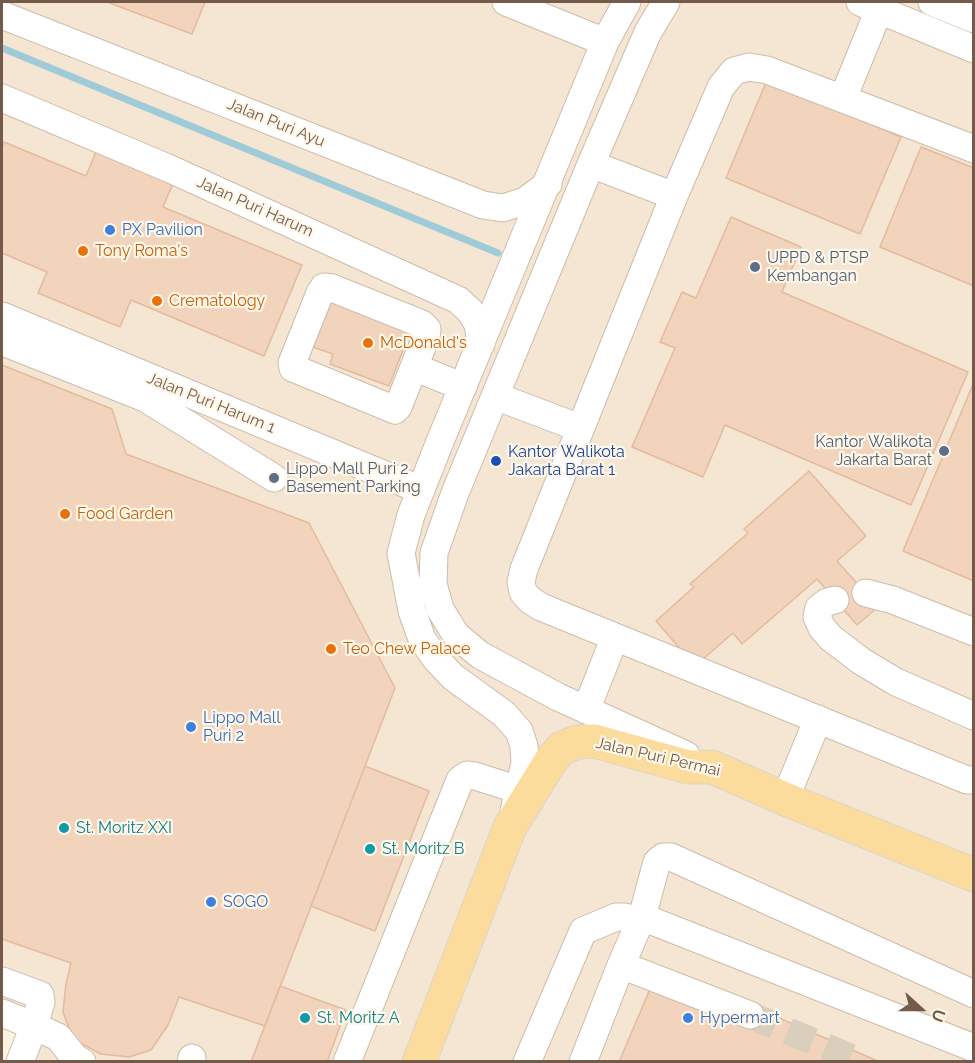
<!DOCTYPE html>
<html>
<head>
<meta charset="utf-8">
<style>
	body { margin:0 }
	#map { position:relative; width:975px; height:1063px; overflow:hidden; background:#fcf4e3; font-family:Raleway,sans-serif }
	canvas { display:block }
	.frame { position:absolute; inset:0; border:3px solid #745b49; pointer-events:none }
	.north { position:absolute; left:891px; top:979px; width:60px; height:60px; -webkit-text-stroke:4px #fff8ea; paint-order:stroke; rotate:111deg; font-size:16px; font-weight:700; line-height:24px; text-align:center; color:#745b49 }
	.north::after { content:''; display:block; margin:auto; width:21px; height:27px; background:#745b49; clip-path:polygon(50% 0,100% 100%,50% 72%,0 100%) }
</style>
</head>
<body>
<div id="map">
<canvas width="975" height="1063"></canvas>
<div class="frame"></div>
<div class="north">U</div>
</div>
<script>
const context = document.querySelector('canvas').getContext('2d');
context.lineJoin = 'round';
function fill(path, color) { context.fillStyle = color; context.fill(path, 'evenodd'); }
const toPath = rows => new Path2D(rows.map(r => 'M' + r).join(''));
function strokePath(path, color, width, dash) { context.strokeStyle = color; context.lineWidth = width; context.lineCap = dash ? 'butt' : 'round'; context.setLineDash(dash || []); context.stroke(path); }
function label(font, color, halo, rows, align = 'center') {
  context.font = font + ' Raleway,sans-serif'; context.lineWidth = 4.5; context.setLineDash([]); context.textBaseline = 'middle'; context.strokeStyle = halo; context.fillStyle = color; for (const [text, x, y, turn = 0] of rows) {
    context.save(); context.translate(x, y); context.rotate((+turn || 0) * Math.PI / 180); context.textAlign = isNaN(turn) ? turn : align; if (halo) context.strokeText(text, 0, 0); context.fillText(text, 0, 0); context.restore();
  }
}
const residential = toPath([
	[2,2,973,2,973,1061,14,1061,34,1026,2,1010]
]);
const stream = toPath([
	[2,48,498,253]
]);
const building = toPath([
	[107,2,205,2,192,34,107,2],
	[767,80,901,137,860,234,726,178,767,80],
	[4,142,86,176,98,147,175,179,163,207,302,265,264,356,131,300,120,327,38,293,47,272,2,253,2,148,4,142],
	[921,147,974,168,974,286,880,247,921,147],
	[731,217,801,247,782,292,968,372,911,505,725,425,703,477,632,447,675,348,660,342,682,292,696,298,731,217],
	[333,297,412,327,389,386,330,364,333,354,313,347,319,333,316,314,325,318,333,297],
	[2,365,112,409,126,454,309,523,395,688,265,1026,179,997,168,1025,151,1050,129,1057,101,1054,73,1039,63,1012,66,984,71,963,2,939,2,365],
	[974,382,974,581,903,551,974,382],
	[809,471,866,536,837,561,878,607,857,625,817,579,742,644,733,633,695,666,656,621,694,587,690,584,748,533,744,529,809,471],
	[365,766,429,791,375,931,311,906,365,766],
	[653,982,754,1007,880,1062,619,1062,653,982],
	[280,986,346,1010,327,1062,251,1062,280,986]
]);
const minorTunnel = toPath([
	[750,1015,862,1062]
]);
const minor = toPath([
	[506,2,605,42],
	[666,2,648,32,591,164,455,493,434,553,433,584,440,609,456,635,480,655,558,697,686,755],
	[860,2,974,49],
	[932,2,974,19],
	[2,15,483,205,503,208,525,201,548,184],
	[2,98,168,168,458,300,470,311,478,324,481,344],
	[843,98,879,10],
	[974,149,767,70,749,67,734,71,721,87,674,196,524,569,521,582,523,592,530,600,541,607,967,780,974,780],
	[591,164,674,196],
	[324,287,332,288,422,324,427,329,426,337,398,407,395,410,293,368,292,363,320,293,324,287],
	[2,316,421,490],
	[2,338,8,344,145,398,153,379],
	[414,367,463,387],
	[495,396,580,428],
	[145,398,274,478],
	[866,593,893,600,974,632],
	[835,600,827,602,819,608,817,617,822,628,831,638,861,661,896,682,974,716],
	[586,710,615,637],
	[785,799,818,719],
	[514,811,525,763,524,746,519,731,504,714,453,677,436,659,422,639,412,611,401,553,411,515,439,444,605,42,627,2],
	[642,917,974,1048],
	[621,965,750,1015],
	[2,981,40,995,41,1002,34,1026,58,1037,75,1058,82,1062],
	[2,1013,34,1026,20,1062],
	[191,1062,192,1058],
	[347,1062,460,780,467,775,475,776,519,790],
	[527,1062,583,931,616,917,625,917],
	[583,1062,621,965,642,917,657,862,663,857,671,857,974,994]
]);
const major = toPath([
	[419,1062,510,827,552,759,562,748,577,742,594,741,688,767,712,767,785,799,974,875]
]);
const markers = [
	[110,230,6,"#3f7fe0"],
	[83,251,6,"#e8710a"],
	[755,267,6,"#5c6f8a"],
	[157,301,6,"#e8710a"],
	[368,343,6,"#e8710a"],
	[944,451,6,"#5c6f8a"],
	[496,461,6,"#1a4fb4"],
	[274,478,6,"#5c6f8a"],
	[65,514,6,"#e8710a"],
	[331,649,6,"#e8710a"],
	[191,727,6,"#3f7fe0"],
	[64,828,6,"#0f9aa8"],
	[370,849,6,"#0f9aa8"],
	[211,902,6,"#3f7fe0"],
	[305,1018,6,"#0f9aa8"],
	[688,1018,6,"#3f7fe0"]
];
const streetNames = [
	["Jalan Puri Ayu",276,123,22],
	["Jalan Puri Harum",255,207,24],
	["Jalan Puri Harum 1",211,403,22],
	["Jalan Puri Permai",658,757,13]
];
const shopNames = [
	["PX Pavilion",122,230],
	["Lippo Mall",203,718],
	["Puri 2",203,736],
	["SOGO",223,902],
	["Hypermart",700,1018]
];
const foodNames = [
	["Tony Roma's",95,251],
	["Crematology",169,301],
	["McDonald's",380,343],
	["Food Garden",77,514],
	["Teo Chew Palace",343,649]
];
const serviceNames = [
	["UPPD & PTSP",767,258],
	["Kembangan",767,276],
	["Kantor Walikota",932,442,"right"],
	["Jakarta Barat",932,460,"right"],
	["Lippo Mall Puri 2",286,469],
	["Basement Parking",286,487]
];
const transitNames = [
	["Kantor Walikota",508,452],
	["Jakarta Barat 1",508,470]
];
const cultureNames = [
	["St. Moritz XXI",76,828],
	["St. Moritz B",382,849],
	["St. Moritz A",317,1018]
];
fill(residential, '#f4e6d2');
strokePath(stream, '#9ecbd7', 7);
fill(building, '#f1d4bb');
strokePath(building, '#e4bb9c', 1.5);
strokePath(minorTunnel, '#dacebc', 27, [27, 14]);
strokePath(minor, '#cdbcaa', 29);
strokePath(major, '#dbd4d0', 35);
strokePath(minor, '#fff', 27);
strokePath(major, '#fbdc9c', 33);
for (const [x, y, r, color] of markers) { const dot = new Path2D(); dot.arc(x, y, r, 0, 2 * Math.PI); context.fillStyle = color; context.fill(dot); strokePath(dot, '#fff8ea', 2); }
label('16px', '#745b49', '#fff8ea', streetNames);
label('16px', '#366cbe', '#fff8ea', shopNames, 'left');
label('16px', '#c56008', '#fff8ea', foodNames, 'left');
label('16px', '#4e5e75', '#fff8ea', serviceNames, 'left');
label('16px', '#164399', '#fff8ea', transitNames, 'left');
label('16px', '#0d838f', '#fff8ea', cultureNames, 'left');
</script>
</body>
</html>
